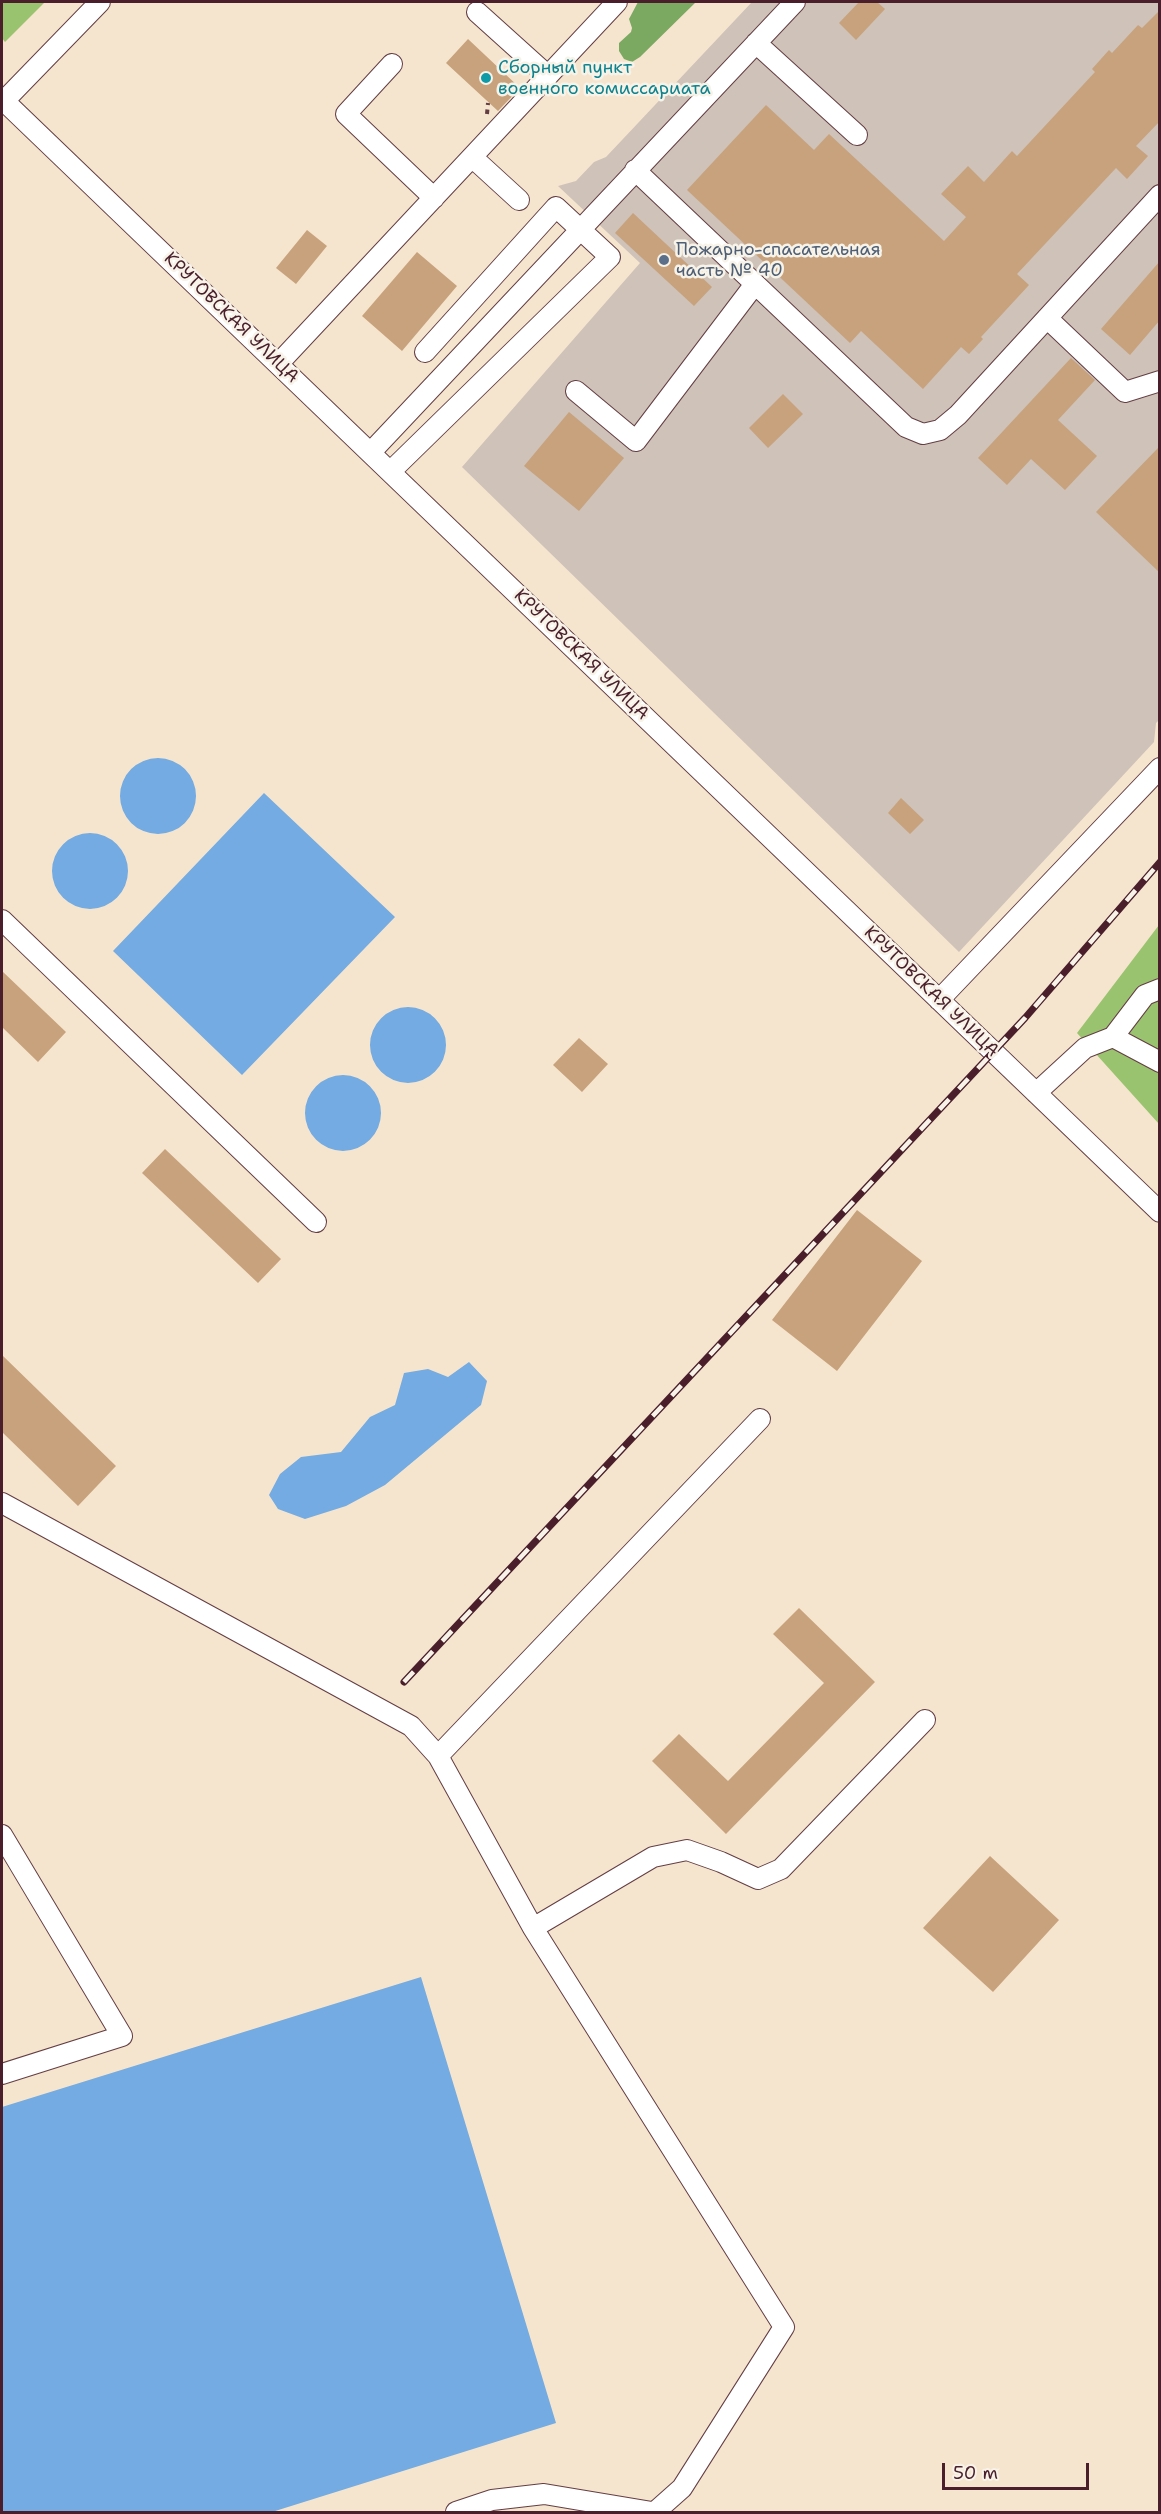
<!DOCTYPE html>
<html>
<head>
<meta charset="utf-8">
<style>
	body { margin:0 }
	#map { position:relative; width:1161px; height:2514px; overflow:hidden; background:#f5e5ce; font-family:"Shantell Sans",sans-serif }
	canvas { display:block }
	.frame { position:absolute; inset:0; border:3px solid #4a1f2b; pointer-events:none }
	.scale { position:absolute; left:942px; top:2463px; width:147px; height:27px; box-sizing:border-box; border:3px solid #4a1f2b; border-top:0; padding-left:8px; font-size:18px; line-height:21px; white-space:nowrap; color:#4a1f2b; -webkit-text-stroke:4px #f7f3e8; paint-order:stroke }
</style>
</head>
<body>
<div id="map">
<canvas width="1161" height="2514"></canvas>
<div class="frame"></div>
<div class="scale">50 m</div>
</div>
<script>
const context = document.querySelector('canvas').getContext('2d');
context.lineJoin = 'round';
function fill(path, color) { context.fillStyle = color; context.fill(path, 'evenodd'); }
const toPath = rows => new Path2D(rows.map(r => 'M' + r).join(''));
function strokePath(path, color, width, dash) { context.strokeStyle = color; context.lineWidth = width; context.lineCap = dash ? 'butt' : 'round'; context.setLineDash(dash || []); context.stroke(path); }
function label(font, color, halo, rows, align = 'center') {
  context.font = font + ' "Shantell Sans",sans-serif'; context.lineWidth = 5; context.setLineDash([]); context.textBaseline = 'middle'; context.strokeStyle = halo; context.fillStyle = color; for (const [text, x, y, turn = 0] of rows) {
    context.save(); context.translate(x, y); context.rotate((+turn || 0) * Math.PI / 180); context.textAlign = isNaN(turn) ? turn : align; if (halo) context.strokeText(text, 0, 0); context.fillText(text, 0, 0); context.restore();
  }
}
const industrial = toPath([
	[752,2,1159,2,1159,720,1156,723,1154,742,959,952,462,467,640,263,558,186,576,181,594,162,606,157]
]);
const green = toPath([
	[2,2,45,2,5,42,2,38],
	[1159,925,1159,1124,1077,1033]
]);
const forest = toPath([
	[638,2,696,2,640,57,632,62,624,59,619,51,619,43,631,32,632,28,629,19]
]);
const water = toPath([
	'120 796a38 38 0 1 1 76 0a38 38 0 1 1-76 0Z',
	[264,793,395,917,242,1075,113,951],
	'52 871a38 38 0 1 1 76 0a38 38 0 1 1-76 0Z',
	'370 1045a38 38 0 1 1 76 0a38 38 0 1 1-76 0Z',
	'305 1113a38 38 0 1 1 76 0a38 38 0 1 1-76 0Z',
	[469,1362,487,1381,481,1405,385,1485,346,1506,305,1519,278,1509,269,1495,280,1474,301,1457,341,1452,370,1417,395,1405,404,1373,428,1369,448,1377],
	[421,1977,556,2423,272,2512,2,2512,2,2107]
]);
const building = toPath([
	[859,2,877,2,885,9,856,40,839,23],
	[1160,10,1160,121,1136,146,1148,156,1127,179,1116,168,1017,274,1029,285,981,337,983,339,969,354,961,347,923,389,861,331,850,343,687,190,766,105,814,150,829,134,944,241,966,217,941,194,968,166,984,182,1012,151,1017,156,1095,72,1092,69,1109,50,1112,53,1138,25,1142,28],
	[468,39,520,88,498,111,446,63],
	[633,213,712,287,694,306,615,233],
	[307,230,327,246,296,284,276,268],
	[417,252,457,286,402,351,362,316],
	[1160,261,1160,320,1130,355,1101,329],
	[1071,358,1095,380,1058,420,1097,456,1065,490,1031,459,1007,485,978,458],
	[783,394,803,414,768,448,749,428],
	[569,412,624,458,579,511,524,466],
	[1160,446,1160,573,1096,512],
	[901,798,924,820,910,834,888,813],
	[2,971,66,1032,38,1062,2,1027],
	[579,1038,608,1064,582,1092,553,1065],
	[165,1149,281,1259,258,1283,142,1173],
	[857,1210,922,1261,837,1371,772,1320],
	[2,1355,116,1466,78,1506,2,1432],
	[799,1608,875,1682,726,1834,652,1761,679,1734,728,1781,824,1683,773,1634],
	[990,1856,1059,1920,993,1992,923,1928]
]);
const path = toPath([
	[487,114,488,103]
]);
const minor = toPath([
	[477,12,548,76],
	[756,43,857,135],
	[392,64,346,114,434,198],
	[2,99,1160,1212],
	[2,103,100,2],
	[472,157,519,200],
	[635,170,906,427,923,434,940,430,958,415,1160,195],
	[1047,318,1125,392,1160,381],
	[279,363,617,2],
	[576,391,636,441,755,284],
	[371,452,795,2],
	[391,471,610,257,556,207,425,352],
	[2,920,316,1222],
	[939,1000,1160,768],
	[1113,1037,1160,1062],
	[1036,1093,1085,1048,1113,1037,1145,995,1160,989],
	[2,1503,411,1726,438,1756,533,1928,784,2327,682,2488,655,2512],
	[438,1756,760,1419],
	[2,1835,122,2036,2,2074],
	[533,1928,653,1857,687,1850,721,1862,758,1879,781,1869,925,1720],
	[456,2512,492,2500,544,2494,652,2512]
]);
const rail = toPath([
	[404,1682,1025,1018,1160,862]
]);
const markers = [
	[486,78,6,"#0f9aa8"],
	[664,260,6,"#5c6f8a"]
];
const cultureNames = [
	["Сборный пункт",498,68],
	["военного комиссариата",498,89]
];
const serviceNames = [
	["Пожарно-спасательная",676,250],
	["часть № 40",676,271]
];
const streetNames = [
	["КРУТОВСКАЯ УЛИЦА",231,318,44],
	["КРУТОВСКАЯ УЛИЦА",581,655,44],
	["КРУТОВСКАЯ УЛИЦА",931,992,44]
];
fill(industrial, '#cec2b9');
fill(green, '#9ac36f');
fill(forest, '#7ba962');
fill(water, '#73abe2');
fill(building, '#c8a27c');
strokePath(minor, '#643d43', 22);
strokePath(path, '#643d43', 4, [4.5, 4.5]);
strokePath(minor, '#fff', 20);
strokePath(rail, '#4a1f2b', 7);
strokePath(rail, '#f7f3e8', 4.5, [14]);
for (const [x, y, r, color] of markers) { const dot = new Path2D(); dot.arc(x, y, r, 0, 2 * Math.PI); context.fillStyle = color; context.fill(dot); strokePath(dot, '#f7f3e8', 2); }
label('18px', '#0d838f', '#f7f3e8', cultureNames, 'left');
label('18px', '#4e5e75', '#f7f3e8', serviceNames, 'left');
label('18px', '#4a1f2b', '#f7f3e8', streetNames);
</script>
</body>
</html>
